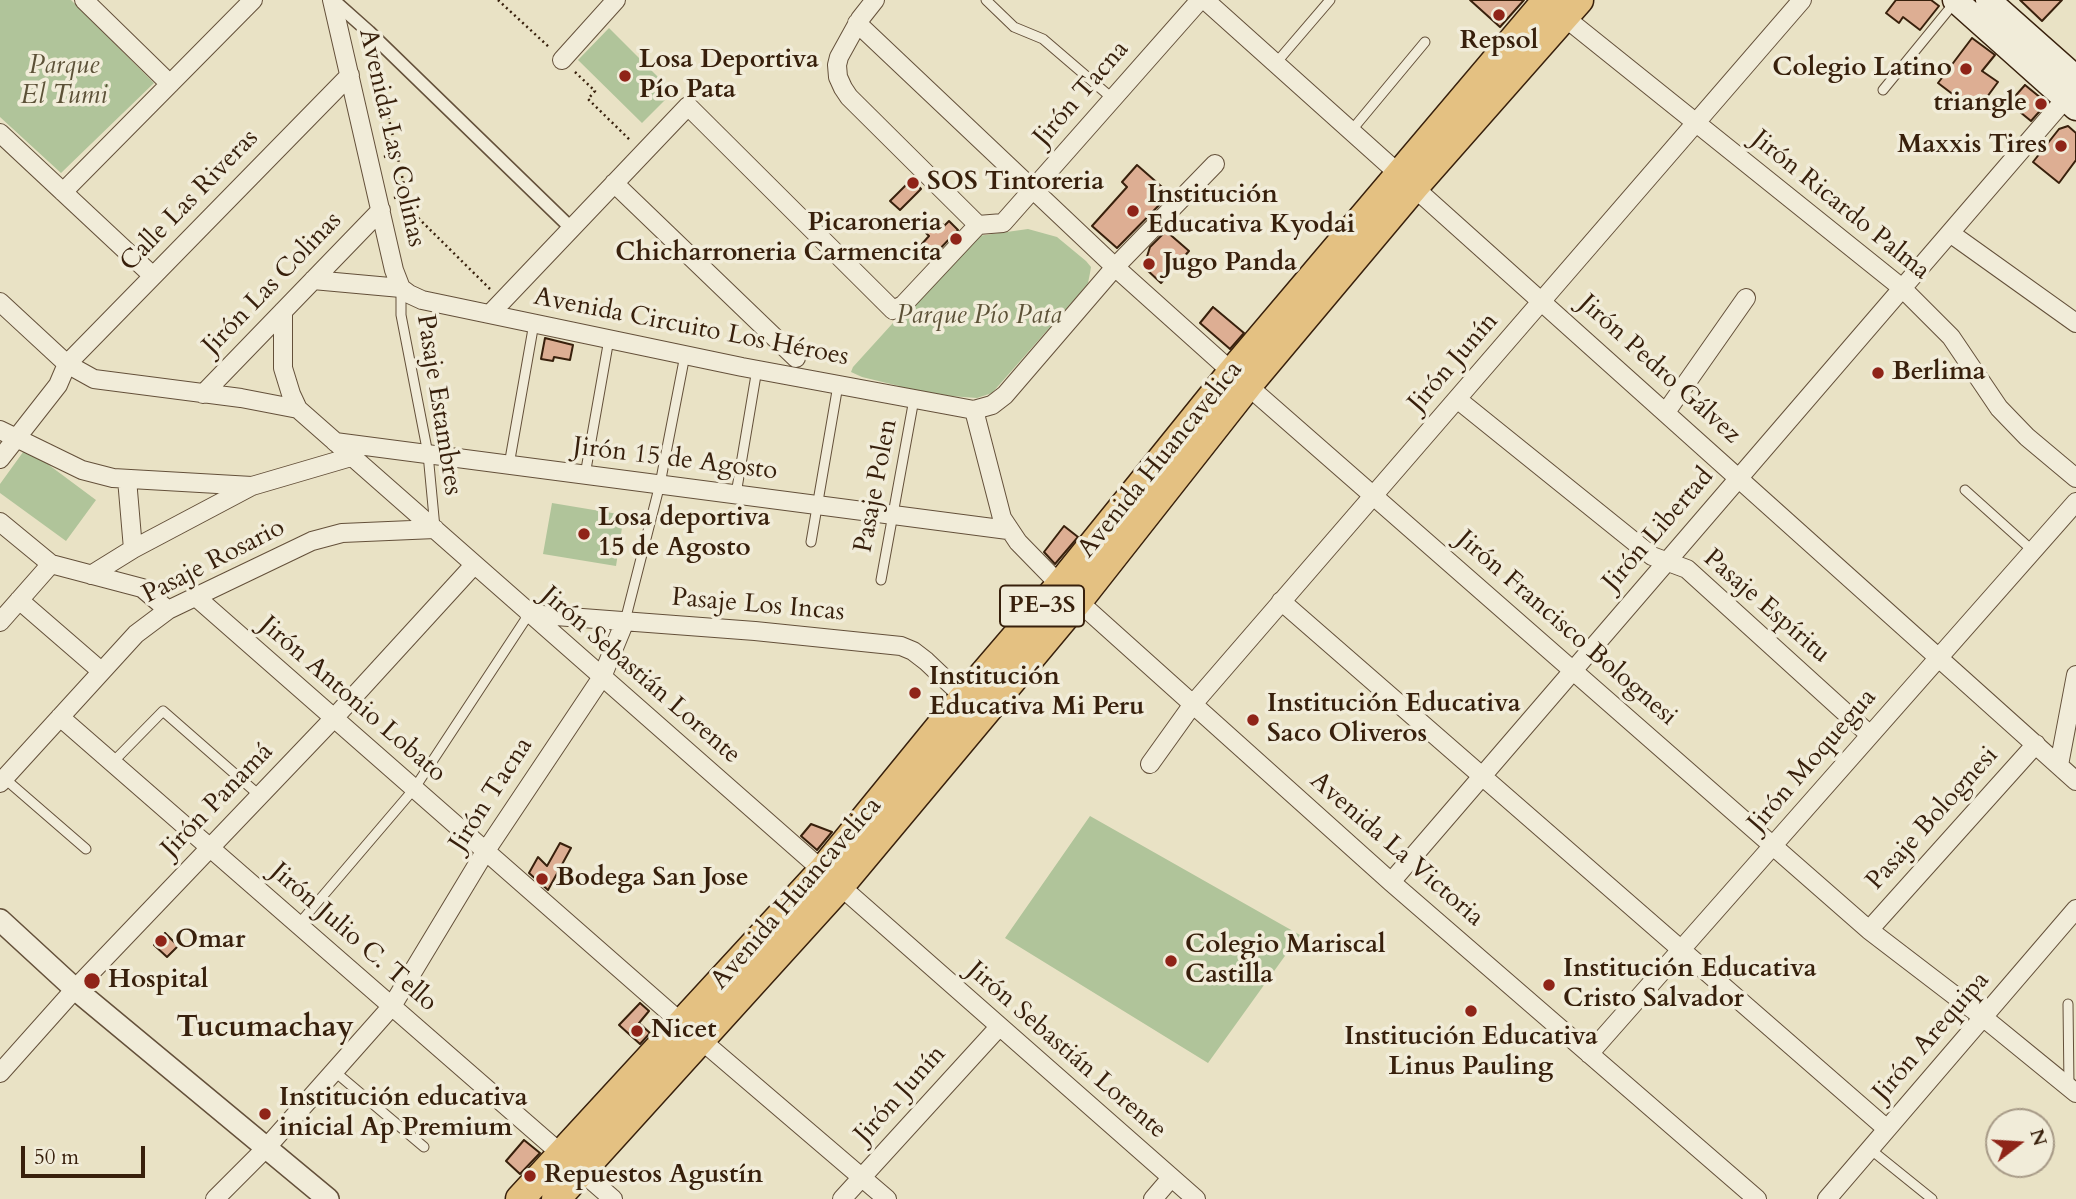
<!DOCTYPE html>
<html>
<head>
<meta charset="utf-8">
<style>
	body { margin:0 }
	#map { position:relative; width:2076px; height:1199px; overflow:hidden; background:#e9e2c5; font-family:Cardo,serif }
	canvas { display:block }
	.north { position:absolute; left:1985px; top:1108px; width:70px; height:70px; box-sizing:border-box; background:#f1ecd9; border:2px solid #a79a87; border-radius:50%; rotate:73deg; font-size:19px; font-weight:700; line-height:28px; text-align:center; color:#38200c }
	.north::after { content:''; display:block; margin:auto; width:24px; height:32px; background:#8f2418; clip-path:polygon(50% 0,100% 100%,50% 72%,0 100%) }
	.scale { position:absolute; left:21px; top:1146px; width:124px; height:32px; box-sizing:border-box; border:4px solid #38200c; border-top:0; padding-left:9px; font-size:21px; line-height:24px; white-space:nowrap; color:#38200c; -webkit-text-stroke:5px #f1ecd9; paint-order:stroke }
</style>
</head>
<body>
<div id="map">
<canvas width="2076" height="1199"></canvas>
<div class="north">N</div>
<div class="scale">50 m</div>
</div>
<script>
const context = document.querySelector('canvas').getContext('2d');
context.lineJoin = 'round';
function fill(path, color) { context.fillStyle = color; context.fill(path, 'evenodd'); }
const toPath = rows => new Path2D(rows.map(r => 'M' + r).join(''));
function strokePath(path, color, width, dash) { context.strokeStyle = color; context.lineWidth = width; context.lineCap = dash ? 'butt' : 'round'; context.setLineDash(dash || []); context.stroke(path); }
function label(font, color, halo, rows, align = 'center') {
  context.font = font + ' Cardo,serif'; context.lineWidth = 7; context.setLineDash([]); context.textBaseline = 'middle'; context.strokeStyle = halo; context.fillStyle = color; for (const [text, x, y, turn = 0] of rows) {
    context.save(); context.translate(x, y); context.rotate((+turn || 0) * Math.PI / 180); context.textAlign = isNaN(turn) ? turn : align; if (halo) context.strokeText(text, 0, 0); context.fillText(text, 0, 0); context.restore();
  }
}
const green = toPath([
	[0,0,71,0,154,83,61,173,0,117],
	[609,28,673,92,642,123,578,60],
	[1028,229,1057,237,1086,261,1091,267,1090,273,1088,283,1080,293,992,393,977,398,950,396,901,388,899,386,862,377,851,372,853,367,971,237],
	[26,448,96,500,66,541,0,493,0,484],
	[552,503,624,515,616,566,543,554],
	[1090,816,1300,935,1208,1063,1005,938]
]);
const building = toPath([
	[1470,0,1524,0,1500,27,1470,0],
	[1896,0,1931,0,1939,6,1920,30,1903,17,1899,23,1886,13,1896,0],
	[2020,0,2062,0,2042,21,2020,0],
	[1972,38,1995,55,1982,71,1998,82,1976,112,1938,83,1972,38],
	[2025,85,2047,103,2031,121,2009,103,2025,85],
	[2068,126,2076,133,2076,160,2059,183,2033,162,2059,129,2068,126],
	[1137,165,1170,194,1117,248,1092,226,1127,187,1122,182,1137,165],
	[912,179,921,189,900,210,890,201,912,179],
	[939,220,944,226,949,221,958,230,932,257,921,245,929,236,926,233,939,220],
	[1166,231,1189,251,1161,283,1146,269,1145,263,1150,247,1166,231],
	[1213,307,1244,333,1230,349,1200,323,1213,307],
	[545,338,573,345,570,360,554,357,553,361,541,359,545,338],
	[1064,526,1078,537,1055,564,1044,552,1064,526],
	[811,824,832,832,817,850,801,836,811,824],
	[560,843,571,848,548,890,529,873,538,857,547,866,560,843],
	[165,933,178,946,167,957,154,945,165,933],
	[640,1003,649,1011,639,1023,650,1033,640,1044,619,1025,640,1003],
	[524,1140,540,1153,520,1174,506,1161,524,1140]
]);
const path = toPath([
	[498,0,550,48],
	[375,58,410,211],
	[575,72,595,91,588,99,631,141],
	[384,157,397,152],
	[394,198,397,197,490,289]
]);
const service = toPath([
	[986,0,1014,27,1043,39,1113,99],
	[1276,63,1330,0],
	[1883,90,1955,2],
	[1351,131,1425,42],
	[401,289,401,315,428,454,435,528],
	[509,465,534,323],
	[585,475,609,339],
	[1965,490,2033,551],
	[736,494,757,369],
	[811,542,838,385],
	[881,580,914,399],
	[625,621,660,484,685,355],
	[112,763,163,711,259,795],
	[4,778,86,849],
	[298,925,414,789,529,614],
	[2068,1004,2069,1086],
	[334,1071,424,1147],
	[1870,1149,1932,1199]
]);
const pedestrian = toPath([
	[333,0,369,32,571,228]
]);
const minor = toPath([
	[84,0,170,84],
	[332,0,394,270,401,288,409,294,422,300,742,367,974,410,992,405,1005,395,1115,267,1215,164],
	[875,0,860,19,839,57,837,65,838,77,843,88,849,97,978,225,1003,223,1200,0],
	[1205,0,2076,781],
	[1558,12,1902,288,1951,337,1999,408,2027,437,2076,478],
	[857,23,1115,267,1232,372,1869,930,1984,1018,2076,1093],
	[562,60,616,0],
	[0,133,153,276],
	[614,183,796,358],
	[63,192,253,0],
	[1950,233,2076,323],
	[313,280,401,288],
	[0,302,67,364,94,379,241,398,298,409,1196,1199],
	[283,311,283,368,291,394,298,409],
	[490,314,688,106,893,310,903,305,978,225],
	[203,394,381,210],
	[1457,399,1652,556,1687,569,1870,735],
	[974,410,1002,518,1018,542,1060,585,1391,882,1757,1199],
	[1666,412,1746,298],
	[0,430,82,470,113,478,252,486],
	[335,442,1008,530],
	[0,459,58,385,67,364,350,75],
	[127,479,133,549],
	[0,522,51,564,142,588,168,610],
	[91,575,133,549,252,486,351,457],
	[196,597,701,1040,887,1199],
	[19,600,101,671],
	[1281,601,1887,1129],
	[529,614,755,631,901,646,913,651,926,661,964,697],
	[0,622,51,564],
	[60,717,613,1199],
	[1150,764,1193,704,1802,0],
	[2059,765,2076,675],
	[0,783,136,634,168,610,312,541,342,533,435,529],
	[1391,882,2072,91],
	[1869,930,2036,744],
	[1589,1054,2076,502],
	[0,1073,75,989,334,718,474,565],
	[215,1199,267,1147,392,1006,485,852,602,677,625,621],
	[842,1199,999,1027],
	[1153,1199,1171,1178],
	[1827,1199,2076,909]
]);
const tertiary = toPath([
	[0,920,75,989,328,1199]
]);
const secondary = toPath([
	[1955,0,2076,108],
	[1988,0,2076,78]
]);
const trunk = toPath([
	[520,1199,822,871,964,697,1060,585,1232,372,1547,0],
	[556,1199,839,887,1078,601,1248,385,1415,186,1579,0]
]);
const markers = [
	[1499,15,7,"#8f2418"],
	[1966,69,7,"#8f2418"],
	[625,76,7,"#8f2418"],
	[2041,104,7,"#8f2418"],
	[2061,146,7,"#8f2418"],
	[913,183,7,"#8f2418"],
	[1133,211,7,"#8f2418"],
	[956,239,7,"#8f2418"],
	[1149,264,7,"#8f2418"],
	[1878,373,7,"#8f2418"],
	[584,534,7,"#8f2418"],
	[915,693,7,"#8f2418"],
	[1253,720,7,"#8f2418"],
	[542,879,7,"#8f2418"],
	[161,941,7,"#8f2418"],
	[1171,961,7,"#8f2418"],
	[92,981,9,"#8f2418"],
	[1549,985,7,"#8f2418"],
	[1471,1011,7,"#8f2418"],
	[637,1031,7,"#8f2418"],
	[265,1114,7,"#8f2418"],
	[530,1176,7,"#8f2418"]
];
const shields = [
	[1042,606,84]
];
const shieldNames = [
	["PE-3S",1042,606]
];
const poiNames = [
	["Repsol",1499,42,"center"],
	["Losa Deportiva",639,61],
	["Pío Pata",639,91],
	["Colegio Latino",1952,69,"right"],
	["triangle",2027,104,"right"],
	["Maxxis Tires",2047,146,"right"],
	["SOS Tintoreria",927,183],
	["Institución",1147,196],
	["Educativa Kyodai",1147,226],
	["Picaroneria",942,224,"right"],
	["Chicharroneria Carmencita",942,254,"right"],
	["Jugo Panda",1163,264],
	["Berlima",1892,373],
	["Losa deportiva",598,519],
	["15 de Agosto",598,549],
	["Institución",929,678],
	["Educativa Mi Peru",929,708],
	["Institución Educativa",1267,705],
	["Saco Oliveros",1267,735],
	["Bodega San Jose",556,879],
	["Omar",175,941],
	["Colegio Mariscal",1185,946],
	["Castilla",1185,976],
	["Institución Educativa",1563,970],
	["Cristo Salvador",1563,1000],
	["Hospital",108,981],
	["Nicet",651,1031],
	["Institución Educativa",1471,1038,"center"],
	["Linus Pauling",1471,1068,"center"],
	["Institución educativa",279,1099],
	["inicial Ap Premium",279,1129],
	["Repuestos Agustín",544,1176]
];
const parkNames = [
	["Parque",64,67],
	["El Tumi",64,97],
	["Parque Pío Pata",979,317]
];
const streetNames = [
	["Jirón Tacna",1082,94,-49],
	["Avenida Las Colinas",391,138,77],
	["Calle Las Riveras",190,201,-46],
	["Jirón Ricardo Palma",1840,206,39],
	["Jirón Las Colinas",273,284,-46],
	["Avenida Circuito Los Héroes",691,328,11],
	["Jirón Junín",1454,363,-49],
	["Jirón Pedro Gálvez",1659,370,42],
	["Pasaje Estambres",438,405,81],
	["Jirón 15 de Agosto",675,460,7],
	["Avenida Huancavelica",1161,460,-51],
	["Pasaje Polen",877,486,-79],
	["Jirón Libertad",1659,530,-49],
	["Pasaje Rosario",214,562,-27],
	["Pasaje Los Incas",758,606,5],
	["Pasaje Espíritu",1766,607,41],
	["Jirón Francisco Bolognesi",1566,629,41],
	["Jirón Sebastián Lorente",640,676,41],
	["Jirón Antonio Lobato",352,700,41],
	["Jirón Moquegua",1813,761,-49],
	["Jirón Tacna",492,795,-57],
	["Jirón Panamá",218,801,-46],
	["Pasaje Bolognesi",1933,819,-48],
	["Avenida La Victoria",1396,850,41],
	["Avenida Huancavelica",797,894,-49],
	["Jirón Julio C. Tello",353,938,41],
	["Jirón Arequipa",1932,1037,-49],
	["Jirón Sebastián Lorente",1066,1051,41],
	["Jirón Junín",901,1095,-48]
];
const quarterNames = [
	["Tucumachay",265,1029]
];
fill(green, '#b0c49a');
fill(building, '#ddae93');
strokePath(building, '#38200c', 2);
strokePath(service, '#64503a', 11);
strokePath(pedestrian, '#64503a', 15);
strokePath(minor, '#64503a', 20);
strokePath(tertiary, '#64503a', 24);
strokePath(secondary, '#38200c', 27);
strokePath(trunk, '#38200c', 31);
strokePath(path, '#38200c', 2.5, [2, 3.5]);
strokePath(service, '#f1ecd9', 9);
strokePath(pedestrian, '#f1ecd9', 12);
strokePath(minor, '#f1ecd9', 18);
strokePath(tertiary, '#f1ecd9', 21);
strokePath(secondary, '#f1ecd9', 24);
strokePath(trunk, '#e4c182', 28);
for (const [x, y, r, color] of markers) { const dot = new Path2D(); dot.arc(x, y, r, 0, 2 * Math.PI); context.fillStyle = color; context.fill(dot); strokePath(dot, '#f1ecd9', 2.5); }
for (const [x, y, w] of shields) { const box = new Path2D(); box.roundRect(x - w / 2, y - 20.5, w, 41, 5); context.fillStyle = '#f1ecd9'; context.fill(box); strokePath(box, '#38200c', 2); }
label('bold 24px', '#38200c', null, shieldNames);
label('bold 26px', '#38200c', '#f1ecd9', poiNames, 'left');
label('italic 26px', '#5c5137', '#f1ecd9', parkNames);
label('26px', '#38200c', '#f1ecd9', streetNames);
label('bold 30px', '#38200c', '#f1ecd9', quarterNames);
</script>
</body>
</html>
